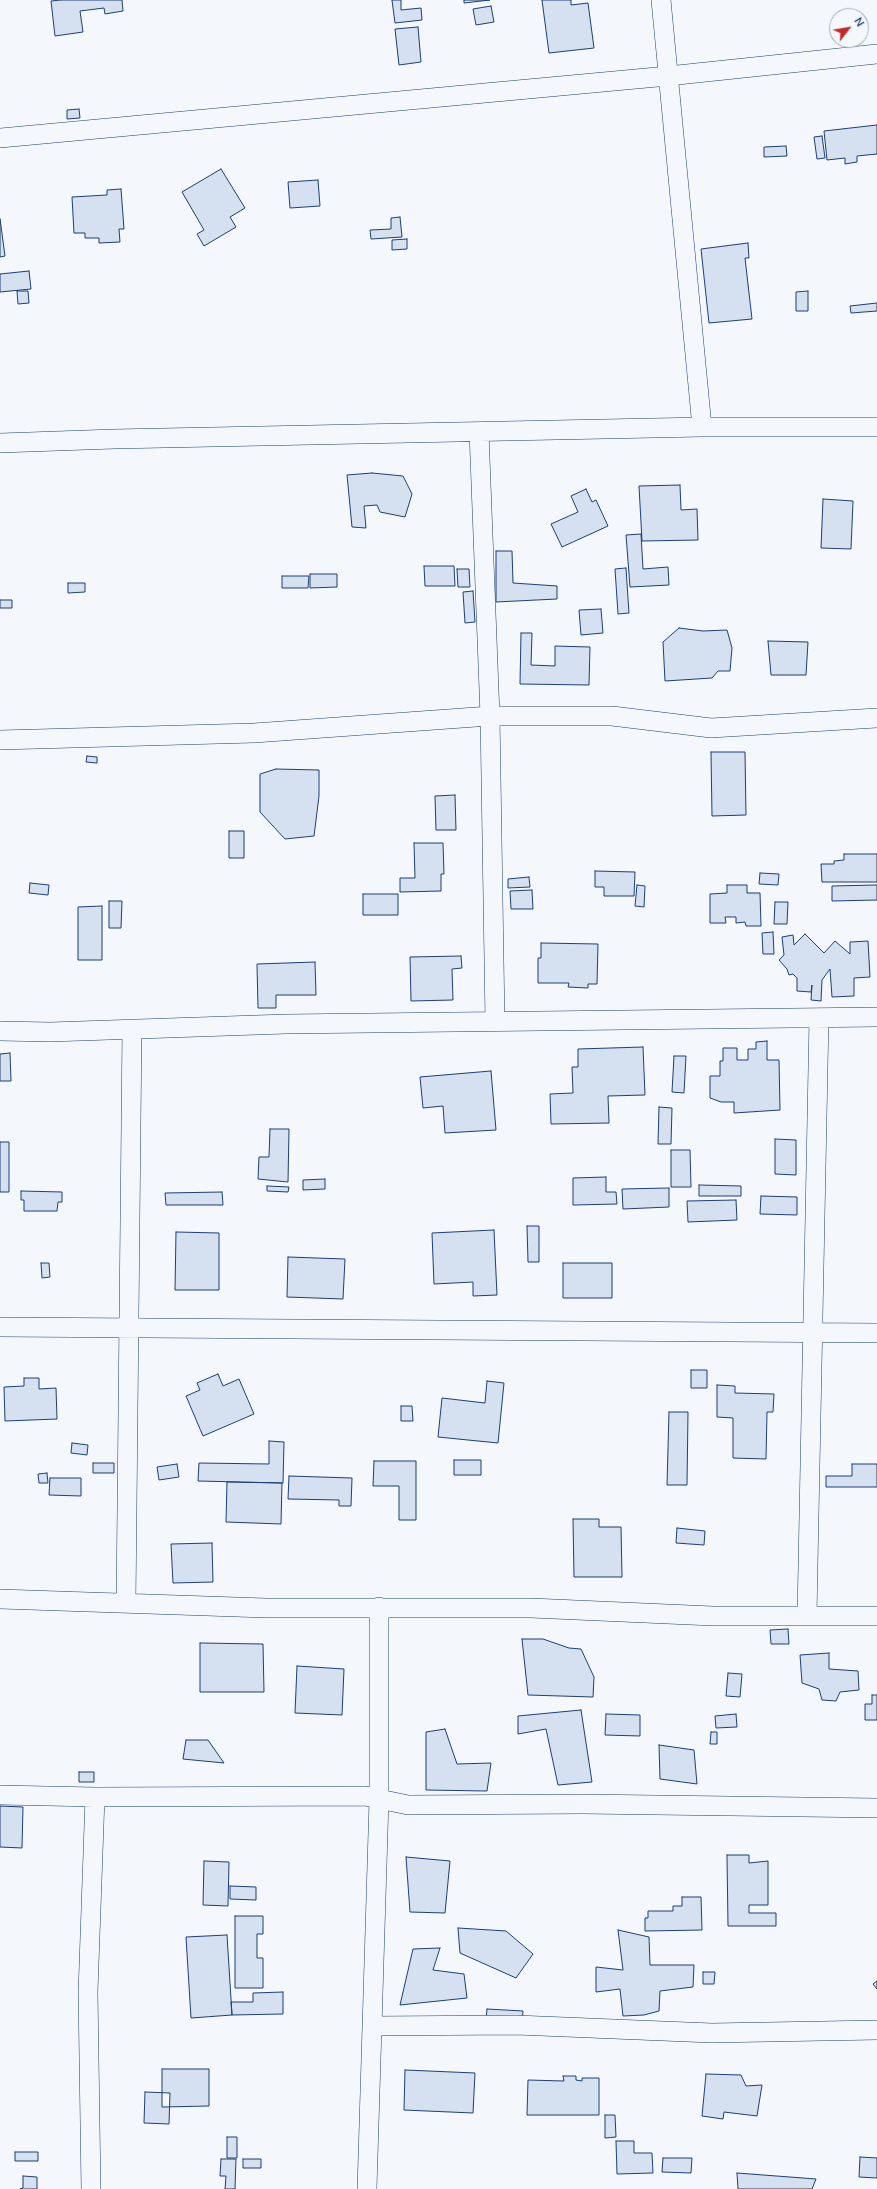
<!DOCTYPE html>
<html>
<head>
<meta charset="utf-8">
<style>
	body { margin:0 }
	#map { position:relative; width:877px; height:2189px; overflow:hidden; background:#f4f7fb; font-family:"Nunito Sans",sans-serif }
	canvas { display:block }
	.north { position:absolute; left:829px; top:8px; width:40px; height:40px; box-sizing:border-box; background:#f4f7fb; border:1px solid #9eadc5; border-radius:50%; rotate:59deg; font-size:11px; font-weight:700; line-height:16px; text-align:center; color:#1d3f73 }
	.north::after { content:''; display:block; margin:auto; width:14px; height:18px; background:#c62828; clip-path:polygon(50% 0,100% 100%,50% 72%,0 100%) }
</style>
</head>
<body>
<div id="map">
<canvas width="877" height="2189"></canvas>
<div class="north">N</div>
</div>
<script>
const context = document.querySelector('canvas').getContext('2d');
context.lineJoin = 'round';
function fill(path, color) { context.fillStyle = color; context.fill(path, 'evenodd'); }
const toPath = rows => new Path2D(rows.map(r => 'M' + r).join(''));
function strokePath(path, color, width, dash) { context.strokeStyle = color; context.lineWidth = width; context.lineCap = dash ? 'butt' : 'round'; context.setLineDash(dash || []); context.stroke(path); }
const building = toPath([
	[61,0,122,0,123,11,105,14,104,8,80,11,83,32,55,36,51,1,61,0],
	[392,0,401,0,401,10,421,8,422,20,395,23,392,0],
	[464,0,490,0,464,3,464,0],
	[542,0,571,0,571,5,588,3,594,48,549,53,542,0],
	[491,6,494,22,476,25,473,9,491,6],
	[418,27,421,62,399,65,395,29,418,27],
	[79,109,80,118,67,119,67,110,79,109],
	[877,125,877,154,857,156,857,162,845,164,845,158,827,160,824,131,877,125],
	[822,136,825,158,817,159,814,137,822,136],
	[786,146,787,156,764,157,764,147,786,146],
	[221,169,245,208,230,217,236,227,204,246,197,234,204,230,182,192,221,169],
	[318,180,320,206,290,208,288,182,318,180],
	[121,189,124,229,119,229,120,242,99,243,99,238,85,238,85,233,74,233,72,197,107,195,107,190,121,189],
	[400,217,402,237,371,239,370,230,391,229,391,218,400,217],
	[0,219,5,256,0,257,0,219],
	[407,239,407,249,392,250,392,240,407,239],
	[748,243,749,258,745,258,752,319,709,323,701,249,748,243],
	[29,271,31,289,0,292,0,274,29,271],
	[17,291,28,291,29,303,18,304,17,291],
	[808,291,808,311,796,311,796,292,808,291],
	[877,303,877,311,851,313,850,306,877,303],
	[372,473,403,476,412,494,405,517,380,512,377,505,364,506,366,528,352,527,347,475,372,473],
	[680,485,681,510,697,509,698,540,642,541,639,486,680,485],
	[586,489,592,502,596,500,608,526,562,547,551,524,578,512,571,496,586,489],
	[823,499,853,501,851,549,821,548,823,499],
	[641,534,643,569,668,567,669,585,630,587,626,535,641,534],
	[496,551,512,551,513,583,557,586,557,599,496,602,496,551],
	[424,566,454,566,455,586,425,586,424,566],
	[626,568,629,613,618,614,615,569,626,568],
	[457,569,469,569,470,587,458,587,457,569],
	[310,574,337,574,337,587,310,588,310,574],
	[282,576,309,576,308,588,282,588,282,576],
	[68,583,85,583,85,592,68,593,68,583],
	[473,591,475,622,465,623,463,592,473,591],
	[0,600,12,600,12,608,0,608,0,600],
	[601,609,603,633,581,635,579,610,601,609],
	[679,628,703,631,727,630,732,648,730,671,718,671,712,678,665,681,663,642,679,628],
	[521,633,532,633,531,665,555,666,555,646,590,647,589,685,520,684,521,633],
	[768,641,808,642,806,675,771,675,768,641],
	[711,752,745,752,746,815,712,816,711,752],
	[87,756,97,757,97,763,86,762,87,756],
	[276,769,319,770,319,796,314,836,285,839,260,812,260,774,276,769],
	[455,795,456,830,436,830,435,796,455,795],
	[229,831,244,831,244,858,229,858,229,831],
	[414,843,443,843,444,874,441,874,441,891,400,892,400,878,415,878,414,843],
	[844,854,877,854,877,882,822,882,821,864,834,864,834,861,844,860,844,854],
	[595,871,635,872,634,896,604,896,604,887,595,887,595,871],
	[760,873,779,874,778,885,759,884,760,873],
	[529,877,530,887,508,888,508,879,529,877],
	[30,883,49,885,48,895,29,893,30,883],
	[637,885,645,886,644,907,635,906,637,885],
	[727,885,747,885,747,893,760,893,761,926,746,926,745,922,736,923,736,917,725,917,726,923,710,923,710,894,727,893,727,885],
	[877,885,877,900,832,901,832,886,877,885],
	[532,890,533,909,511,909,510,891,532,890],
	[363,894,398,894,398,915,363,915,363,894],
	[109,901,122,901,121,928,109,928,109,901],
	[775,902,788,902,787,924,774,924,775,902],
	[102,906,102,960,78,960,78,907,102,906],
	[773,932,774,954,763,954,762,933,773,932],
	[805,934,824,953,835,941,850,954,850,942,868,941,870,977,854,978,854,996,832,997,830,969,822,980,821,1001,811,1000,812,985,811,992,797,991,797,978,793,974,789,975,787,969,779,960,784,955,782,937,793,935,794,945,805,934],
	[541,943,598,944,597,984,588,984,588,988,568,987,569,983,538,983,538,958,541,958,541,943],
	[461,956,462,968,452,969,453,1000,411,1001,410,957,461,956],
	[315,962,316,995,276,995,276,1008,258,1008,257,964,315,962],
	[767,1041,767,1060,779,1060,780,1110,734,1113,734,1102,721,1102,710,1098,710,1076,720,1076,720,1061,723,1061,723,1048,737,1048,737,1060,748,1060,748,1049,756,1049,756,1042,767,1041],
	[643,1047,645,1095,608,1096,609,1123,551,1124,550,1094,573,1093,572,1067,578,1067,578,1049,643,1047],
	[10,1053,11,1081,0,1081,0,1054,10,1053],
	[674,1056,686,1056,684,1093,672,1092,674,1056],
	[491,1071,496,1130,445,1133,443,1106,423,1108,420,1077,491,1071],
	[659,1107,672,1108,671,1144,658,1144,659,1107],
	[270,1129,289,1129,288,1182,258,1179,259,1157,269,1157,270,1129],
	[775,1139,796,1140,796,1175,775,1174,775,1139],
	[0,1142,9,1142,9,1192,0,1192,0,1142],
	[671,1150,690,1150,691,1187,671,1187,671,1150],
	[606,1177,606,1192,616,1192,617,1204,573,1205,573,1178,606,1177],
	[325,1179,325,1189,303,1190,303,1180,325,1179],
	[699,1185,741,1186,741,1196,699,1196,699,1185],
	[267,1186,289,1187,288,1192,267,1191,267,1186],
	[669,1188,669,1207,623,1209,622,1189,669,1188],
	[21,1191,62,1192,62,1202,58,1202,57,1211,24,1211,24,1200,21,1200,21,1191],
	[222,1192,223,1205,166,1205,165,1193,222,1192],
	[761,1196,797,1197,797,1215,760,1214,761,1196],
	[736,1200,737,1220,688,1222,687,1201,736,1200],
	[527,1226,539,1226,539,1262,528,1262,527,1226],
	[494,1230,497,1295,473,1296,473,1282,434,1284,432,1233,494,1230],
	[176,1232,219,1233,219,1290,175,1290,176,1232],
	[288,1257,345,1259,343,1299,287,1297,288,1257],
	[41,1263,49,1263,50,1277,42,1278,41,1263],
	[563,1263,612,1263,612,1298,563,1298,563,1263],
	[691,1370,707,1370,707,1388,691,1388,691,1370],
	[218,1374,223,1386,239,1379,254,1414,203,1436,186,1396,200,1390,197,1383,218,1374],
	[24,1378,39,1378,39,1389,56,1388,57,1419,5,1421,4,1387,24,1386,24,1378],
	[487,1381,504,1383,498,1443,438,1437,442,1398,485,1403,487,1381],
	[717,1385,735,1386,735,1393,774,1394,773,1412,767,1412,766,1459,733,1458,733,1418,717,1417,717,1385],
	[401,1406,412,1406,413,1421,401,1421,401,1406],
	[669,1412,688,1412,687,1485,667,1485,669,1412],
	[269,1441,284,1442,283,1483,198,1481,199,1463,269,1464,269,1441],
	[72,1443,88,1445,87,1455,71,1453,72,1443],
	[454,1460,481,1460,481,1475,454,1475,454,1460],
	[374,1461,416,1461,416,1520,399,1520,399,1486,373,1486,374,1461],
	[93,1463,114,1463,114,1473,93,1473,93,1463],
	[177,1464,179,1477,159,1480,157,1467,177,1464],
	[852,1464,877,1464,877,1487,826,1487,826,1476,852,1476,852,1464],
	[47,1473,48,1483,39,1483,38,1474,47,1473],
	[289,1476,352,1478,351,1506,339,1506,339,1500,288,1499,289,1476],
	[50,1478,81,1478,81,1496,49,1495,50,1478],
	[227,1482,282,1483,281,1524,226,1522,227,1482],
	[573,1519,599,1519,599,1527,621,1527,622,1577,574,1577,573,1519],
	[677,1528,705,1531,704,1545,676,1543,677,1528],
	[212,1543,213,1582,173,1583,171,1544,212,1543],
	[788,1629,789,1644,771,1644,770,1630,788,1629],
	[522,1639,543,1639,569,1648,581,1649,594,1677,593,1697,528,1695,522,1639],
	[200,1643,263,1644,264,1692,200,1692,200,1643],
	[829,1653,829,1669,858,1671,859,1690,840,1692,836,1701,822,1700,819,1689,802,1683,800,1655,829,1653],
	[297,1666,344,1669,342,1715,295,1713,297,1666],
	[728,1673,742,1674,740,1697,726,1696,728,1673],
	[872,1695,877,1695,877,1720,865,1720,865,1704,872,1704,872,1695],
	[581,1710,592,1782,558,1785,546,1729,518,1734,518,1716,581,1710],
	[606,1714,640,1715,640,1736,605,1735,606,1714],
	[736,1714,737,1727,716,1728,715,1716,736,1714],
	[445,1729,457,1764,491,1763,487,1791,426,1790,426,1732,445,1729],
	[711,1732,717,1732,717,1744,710,1744,711,1732],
	[186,1740,208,1740,224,1763,183,1759,186,1740],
	[659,1745,694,1750,697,1784,660,1779,659,1745],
	[79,1772,94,1772,94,1782,79,1782,79,1772],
	[0,1806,23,1807,22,1848,0,1847,0,1806],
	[727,1855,749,1855,749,1863,768,1861,768,1905,749,1905,749,1913,776,1913,776,1926,728,1926,727,1855],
	[406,1857,450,1861,445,1913,410,1912,406,1857],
	[204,1861,229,1862,228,1906,203,1905,204,1861],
	[230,1886,256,1887,256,1900,230,1899,230,1886],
	[682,1897,701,1897,702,1930,645,1931,645,1918,648,1918,648,1911,673,1911,673,1906,682,1906,682,1897],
	[235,1916,263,1916,263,1934,257,1934,257,1958,263,1958,263,1988,235,1988,235,1916],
	[458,1928,506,1931,533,1954,516,1978,460,1953,458,1928],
	[618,1930,649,1937,650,1965,694,1965,693,1987,660,1991,659,2011,644,2015,623,2016,620,1989,596,1992,596,1967,623,1970,618,1930],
	[227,1935,232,2015,191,2018,186,1937,227,1935],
	[440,1948,433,1970,464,1974,467,1998,400,2005,413,1949,440,1948],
	[703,1972,715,1972,714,1984,703,1984,703,1972],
	[877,1981,877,1989,873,1984,877,1981],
	[283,1992,283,2014,232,2015,231,2002,253,2002,253,1993,283,1992],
	[487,2009,523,2011,522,2022,486,2020,487,2009],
	[162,2069,209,2069,209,2106,162,2107,162,2069],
	[405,2070,475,2073,473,2113,404,2110,405,2070],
	[706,2074,741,2075,746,2086,762,2085,757,2116,724,2112,723,2119,702,2116,706,2074],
	[563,2076,576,2076,576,2080,582,2081,582,2078,599,2078,599,2115,527,2115,528,2080,564,2081,563,2076],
	[145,2092,170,2093,169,2124,144,2123,145,2092],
	[605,2115,615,2115,616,2137,605,2138,605,2115],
	[227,2137,237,2137,237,2158,227,2158,227,2137],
	[616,2141,634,2141,634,2153,652,2153,653,2173,617,2174,616,2141],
	[15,2152,38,2152,38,2161,15,2161,15,2152],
	[860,2157,877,2158,877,2178,859,2177,860,2157],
	[663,2158,692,2158,691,2173,662,2172,663,2158],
	[221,2159,236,2159,235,2189,225,2189,226,2176,220,2176,221,2159],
	[243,2159,261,2159,261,2168,243,2168,243,2159],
	[737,2173,816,2179,812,2189,738,2189,737,2173],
	[23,2176,37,2177,37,2189,20,2189,23,2188,23,2176]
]);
const minor = toPath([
	[661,0,702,427],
	[0,138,668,76,877,54],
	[479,432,490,716,495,1021],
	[0,443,114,439,702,427,877,427],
	[0,740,254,733,490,716,612,716,711,728,877,718],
	[0,1031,50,1032,286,1024,877,1017],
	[0,1327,877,1333],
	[0,1599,266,1608,531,1608,713,1616,877,1616],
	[126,1603,132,1029],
	[807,1615,819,1018],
	[0,1795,95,1797,365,1796,408,1805,583,1804,877,1808],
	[373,2026,516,2025,712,2033,877,2030],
	[91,2189,88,1992,95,1797],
	[367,2189,379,1800,379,1607]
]);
fill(building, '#d5e0f0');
strokePath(building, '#1d3f73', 1);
strokePath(minor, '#1d3f73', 20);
strokePath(minor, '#f4f7fb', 19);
</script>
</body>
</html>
